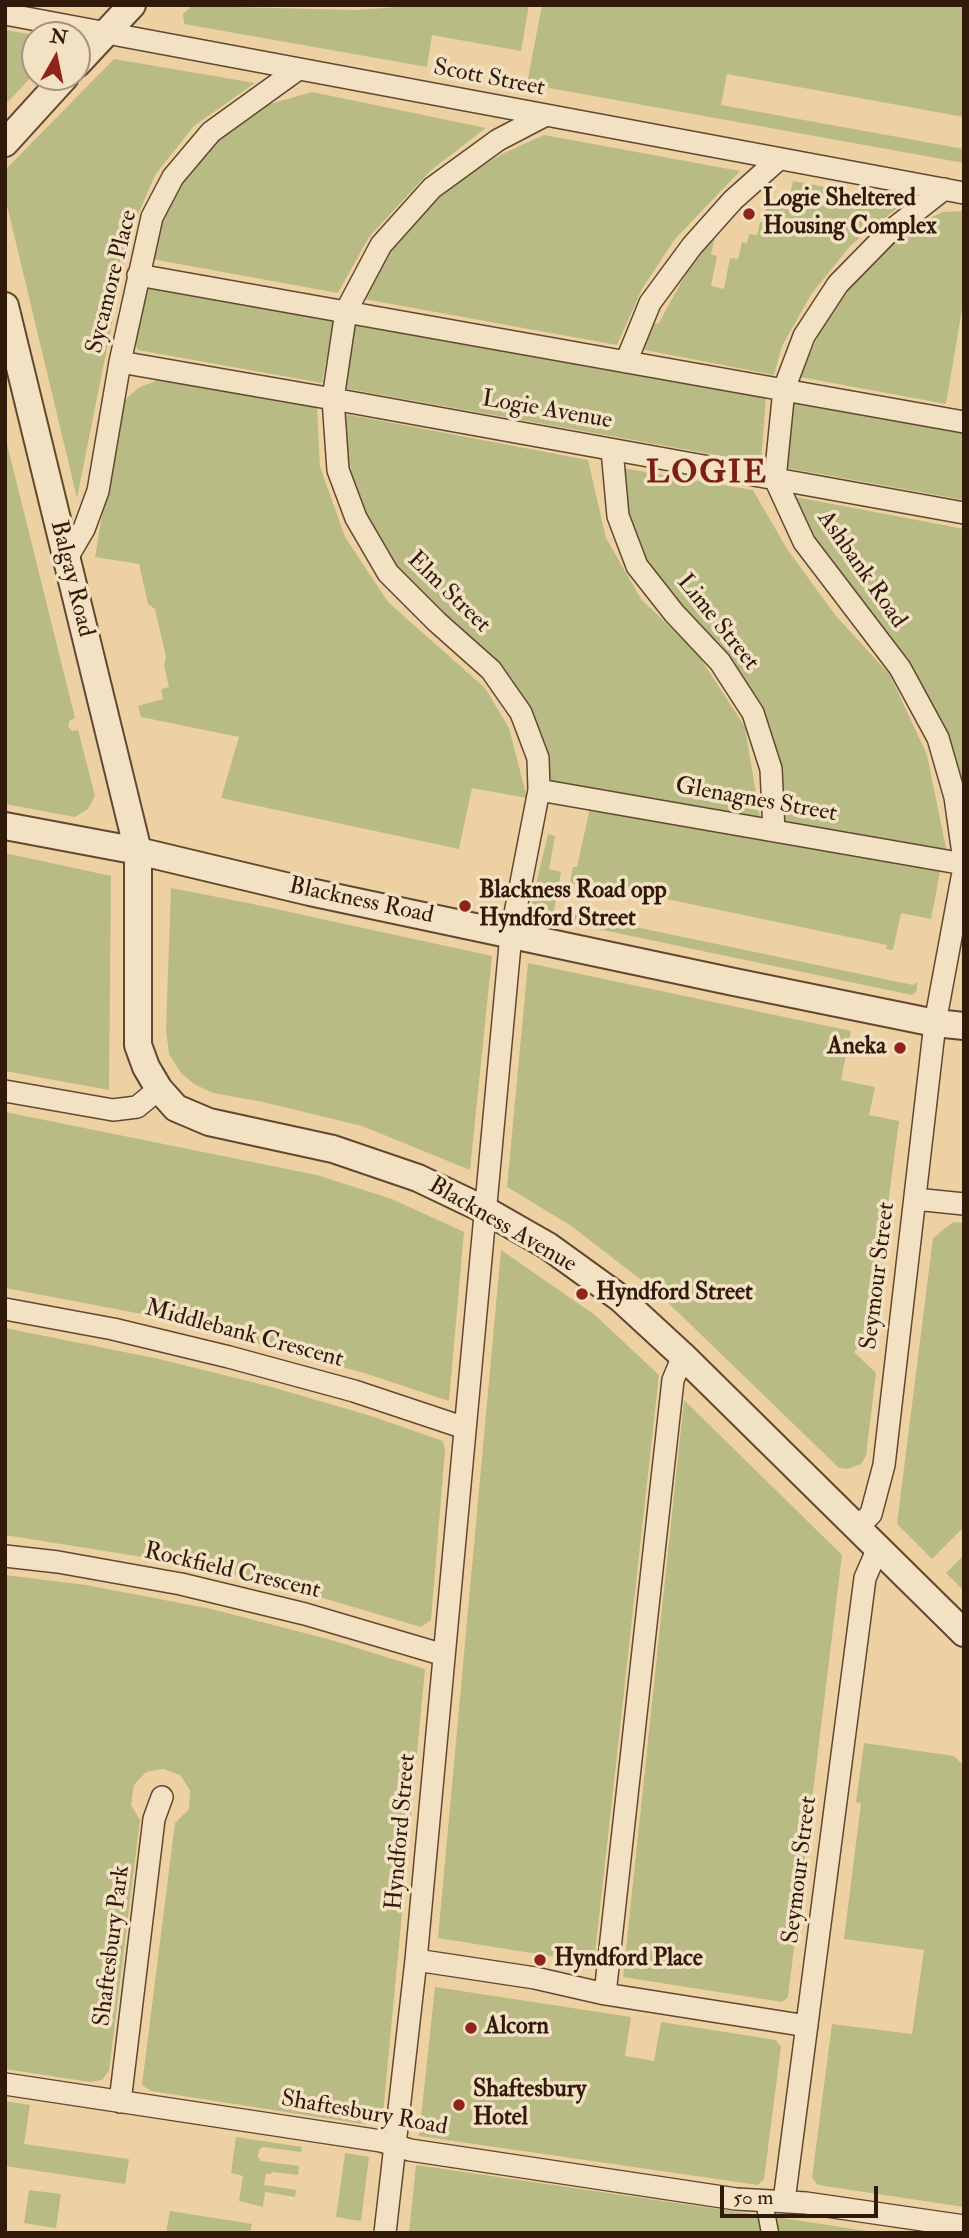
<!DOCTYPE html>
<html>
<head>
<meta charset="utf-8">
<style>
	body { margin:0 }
	#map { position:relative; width:969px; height:2238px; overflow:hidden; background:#edd1a2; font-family:"IM FELL Double Pica",serif }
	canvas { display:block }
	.frame { position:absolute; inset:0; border:7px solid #321a0b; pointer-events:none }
	.north { position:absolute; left:21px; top:21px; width:70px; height:70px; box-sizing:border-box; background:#f3e1c3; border:2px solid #a69179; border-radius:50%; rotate:9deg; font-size:19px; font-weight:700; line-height:28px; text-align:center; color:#321a0b }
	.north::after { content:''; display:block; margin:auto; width:24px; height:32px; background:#8f2418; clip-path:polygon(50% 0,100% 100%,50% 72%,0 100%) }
	.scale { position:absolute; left:720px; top:2186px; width:158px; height:32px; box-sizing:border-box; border:4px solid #321a0b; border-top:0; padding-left:9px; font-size:21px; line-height:24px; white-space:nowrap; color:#321a0b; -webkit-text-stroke:5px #f3e1c3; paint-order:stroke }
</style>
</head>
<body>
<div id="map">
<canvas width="969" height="2238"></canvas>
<div class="frame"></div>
<div class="north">N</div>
<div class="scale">50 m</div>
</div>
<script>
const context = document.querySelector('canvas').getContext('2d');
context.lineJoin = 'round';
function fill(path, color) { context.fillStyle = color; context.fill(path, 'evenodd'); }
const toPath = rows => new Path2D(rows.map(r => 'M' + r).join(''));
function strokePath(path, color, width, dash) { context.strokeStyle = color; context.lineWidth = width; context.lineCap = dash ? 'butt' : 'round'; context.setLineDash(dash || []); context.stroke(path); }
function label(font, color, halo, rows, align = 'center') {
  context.font = font + ' "IM FELL Double Pica",serif'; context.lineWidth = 7; context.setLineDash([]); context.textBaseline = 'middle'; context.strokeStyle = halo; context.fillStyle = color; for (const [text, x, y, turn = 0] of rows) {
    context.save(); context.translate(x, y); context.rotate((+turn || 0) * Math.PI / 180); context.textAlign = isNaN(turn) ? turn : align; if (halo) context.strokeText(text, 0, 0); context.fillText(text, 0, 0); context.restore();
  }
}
const green = toPath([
	[426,5,529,5,521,51,432,35,427,67,184,24,183,14,192,6,357,10],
	[542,5,964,5,964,117,727,74,721,105,964,149,964,163,527,84],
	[5,30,35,35,35,73,5,105],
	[114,59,255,83,194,126,155,175,133,226,123,268,77,498,5,197,5,173,8,167],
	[312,92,486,128,430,171,369,237,338,293,152,259,162,215,180,181,218,138,270,104],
	[544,135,740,171,675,239,642,289,617,345,364,299,389,251,422,213,461,179,502,154],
	[793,181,905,202,851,245,812,293,782,346,774,375,640,349,650,325,659,323,689,268,715,237,711,254,717,256,711,286,724,289,730,258,738,259,742,242,747,243,749,234,757,235,760,222,763,222,768,200,788,203],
	[964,211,964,298,946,404,800,377,819,334,860,273,905,230,943,212],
	[150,285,334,318,322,383,138,350,134,343,144,290],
	[354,322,766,397,761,463,343,388],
	[161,379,317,408,320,467,345,537,388,602,485,688,509,728,527,798,472,788,459,849,221,798,239,737,141,717,138,706,163,699,161,689,169,687,164,665,166,657,155,609,148,604,139,564,95,557,120,405,138,388],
	[791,402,964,433,964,500,787,468],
	[345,414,588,460,606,538,641,599,697,653,745,727,760,818,550,781,532,714,491,654,422,597,394,562,368,523,354,484,345,443],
	[5,436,75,718,70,720,68,726,72,731,78,730,95,796,88,809,75,817,5,804],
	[622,468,753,490,787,549,836,616,890,675,927,755,947,853,781,823,777,768,645,568,624,515],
	[790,496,964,529,964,810,959,785,939,716,908,658,860,604,815,543],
	[590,808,940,872,931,919,901,913,893,950,886,949,887,945,595,884,594,888,570,883,573,867,577,867],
	[548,834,555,836,549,869,561,872,554,910,913,985,918,982,916,992,912,995,536,916,531,906],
	[5,853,111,876,109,1090,5,1071],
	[171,888,248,903,492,956,470,1170,362,1126,263,1102,213,1093,194,1084,181,1073,169,1054,166,1029],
	[528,963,851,1031,841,1080,875,1087,869,1115,899,1121,872,1326,869,1326,867,1336,854,1352,876,1373,866,1456,861,1464,848,1469,839,1468,658,1293,570,1225,507,1187],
	[5,1112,317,1175,392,1199,464,1232,449,1401,364,1373,163,1318,5,1288],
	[953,1222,964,1223,964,1527,932,1559,897,1524,933,1238],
	[501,1250,595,1315,659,1375,594,1963,438,1938],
	[5,1328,159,1359,268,1386,368,1415,443,1441,445,1450,431,1620,421,1627,292,1589,186,1564,5,1535],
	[684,1400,842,1555,788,1997,782,2002,623,1977],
	[964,1555,964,1591,946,1573],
	[5,1575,86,1585,211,1609,328,1639,425,1669,383,2114,374,2122,363,2124,151,2091,142,2085,175,1823,189,1809,190,1790,180,1775,163,1769,146,1772,134,1785,131,1805,140,1820,109,2071,102,2080,90,2082,5,2069],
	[864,1743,954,1756,964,1766,964,2207,818,2185,812,2178,832,2024,912,2034,924,1950,844,1939,861,1803,856,1802],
	[435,1987,631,2017,625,2056,654,2061,661,2022,776,2040,781,2047,764,2179,758,2185,419,2136],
	[5,2101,30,2105,24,2144,129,2159,125,2184,5,2166],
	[236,2137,302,2147,301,2152,263,2147,259,2150,258,2157,261,2161,299,2166,298,2175,272,2172,271,2174,266,2174,264,2185,296,2190,295,2197,265,2192,263,2207,239,2201,243,2176,231,2173],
	[345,2153,369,2157,361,2221,336,2217],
	[416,2165,759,2215,763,2233,409,2233],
	[29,2190,61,2194,56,2228,24,2223],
	[170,2211,252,2224,250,2233,166,2233],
	[776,2217,879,2233,779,2233]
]);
const pedestrian = toPath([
	[764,2201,770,2233]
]);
const minor = toPath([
	[5,14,964,193],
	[944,189,888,233,838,284,804,336,784,389,775,479,804,542,900,668,938,738,955,797,964,861],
	[138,275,964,422],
	[120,362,333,399,964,513],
	[626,362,650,303,692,246,733,200,779,159],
	[612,450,618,516,637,566,674,613,720,662,753,713,771,769,774,831],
	[67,558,84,529,98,491,120,362,152,217,173,177,211,132,297,70],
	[539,790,964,864],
	[5,1091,113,1110,137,1107,159,1089],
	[915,1199,964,1204],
	[5,1309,113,1329,229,1357,354,1391,465,1428],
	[857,1528,871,1514,884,1465,935,1023,964,867],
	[5,1556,58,1562,181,1584,305,1614,444,1655],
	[416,1960,535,1978,605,1994,807,2026],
	[605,1994,673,1380,683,1356],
	[5,2084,381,2141,410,2150,736,2199,806,2203,964,2226],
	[120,2102,154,1819,162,1797],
	[784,2201,865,1578,878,1548],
	[385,2233,416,1960,511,934,539,790,538,758,521,713,491,670,437,622,388,573,356,518,338,470,333,399,346,311,381,245,432,188,498,140,544,116]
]);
const tertiary = toPath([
	[77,64,132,5],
	[5,143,65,77],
	[5,306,138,851,138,1045,146,1067,159,1089,176,1108,209,1122,333,1149,418,1178,485,1210,548,1246,620,1298,683,1356,964,1633],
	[5,826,138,851,310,892,734,982,935,1023,964,1026]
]);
const markers = [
	[749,214,7,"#8f2418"],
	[465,906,7,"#8f2418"],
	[900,1048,7,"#8f2418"],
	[582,1294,7,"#8f2418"],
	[540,1960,7,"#8f2418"],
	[471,2028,7,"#8f2418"],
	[459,2105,7,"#8f2418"]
];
const streetNames = [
	["Scott Street",489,79,11],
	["Sycamore Place",113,282,-76],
	["Logie Avenue",547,411,10],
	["Ashbank Road",861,570,55],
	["Balgay Road",71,579,76],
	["Elm Street",448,593,44],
	["Lime Street",717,623,51],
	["Glenagnes Street",756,801,10],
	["Blackness Road",361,902,12],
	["Blackness Avenue",502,1226,30],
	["Seymour Street",879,1276,-83],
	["Middlebank Crescent",244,1335,15],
	["Rockfield Crescent",232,1572,13],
	["Hyndford Street",402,1832,-85],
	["Seymour Street",801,1870,-83],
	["Shaftesbury Park",113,1946,-83],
	["Shaftesbury Road",364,2114,10]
];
const poiNames = [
	["Logie Sheltered",763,200],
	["Housing Complex",763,228],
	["Blackness Road opp",479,892],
	["Hyndford Street",479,920],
	["Aneka",886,1048,"right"],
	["Hyndford Street",596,1294],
	["Hyndford Place",554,1960],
	["Alcorn",485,2028],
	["Shaftesbury",473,2091],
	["Hotel",473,2119]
];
const districtNames = [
	["LOGIE",707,475]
];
fill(green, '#b9bb84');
strokePath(pedestrian, '#614831', 19);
strokePath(minor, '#614831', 24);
strokePath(tertiary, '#614831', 30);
strokePath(pedestrian, '#f3e1c3', 16);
strokePath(minor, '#f3e1c3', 21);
strokePath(tertiary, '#f3e1c3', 26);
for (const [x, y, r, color] of markers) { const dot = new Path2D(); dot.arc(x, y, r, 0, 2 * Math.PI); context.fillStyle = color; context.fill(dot); strokePath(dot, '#f3e1c3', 2.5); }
label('24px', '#321a0b', '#f3e1c3', streetNames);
label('bold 24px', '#321a0b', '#f3e1c3', poiNames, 'left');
context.letterSpacing = '2px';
label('bold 32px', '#7a1f14', '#f3e1c3', districtNames);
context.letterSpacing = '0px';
</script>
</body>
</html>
